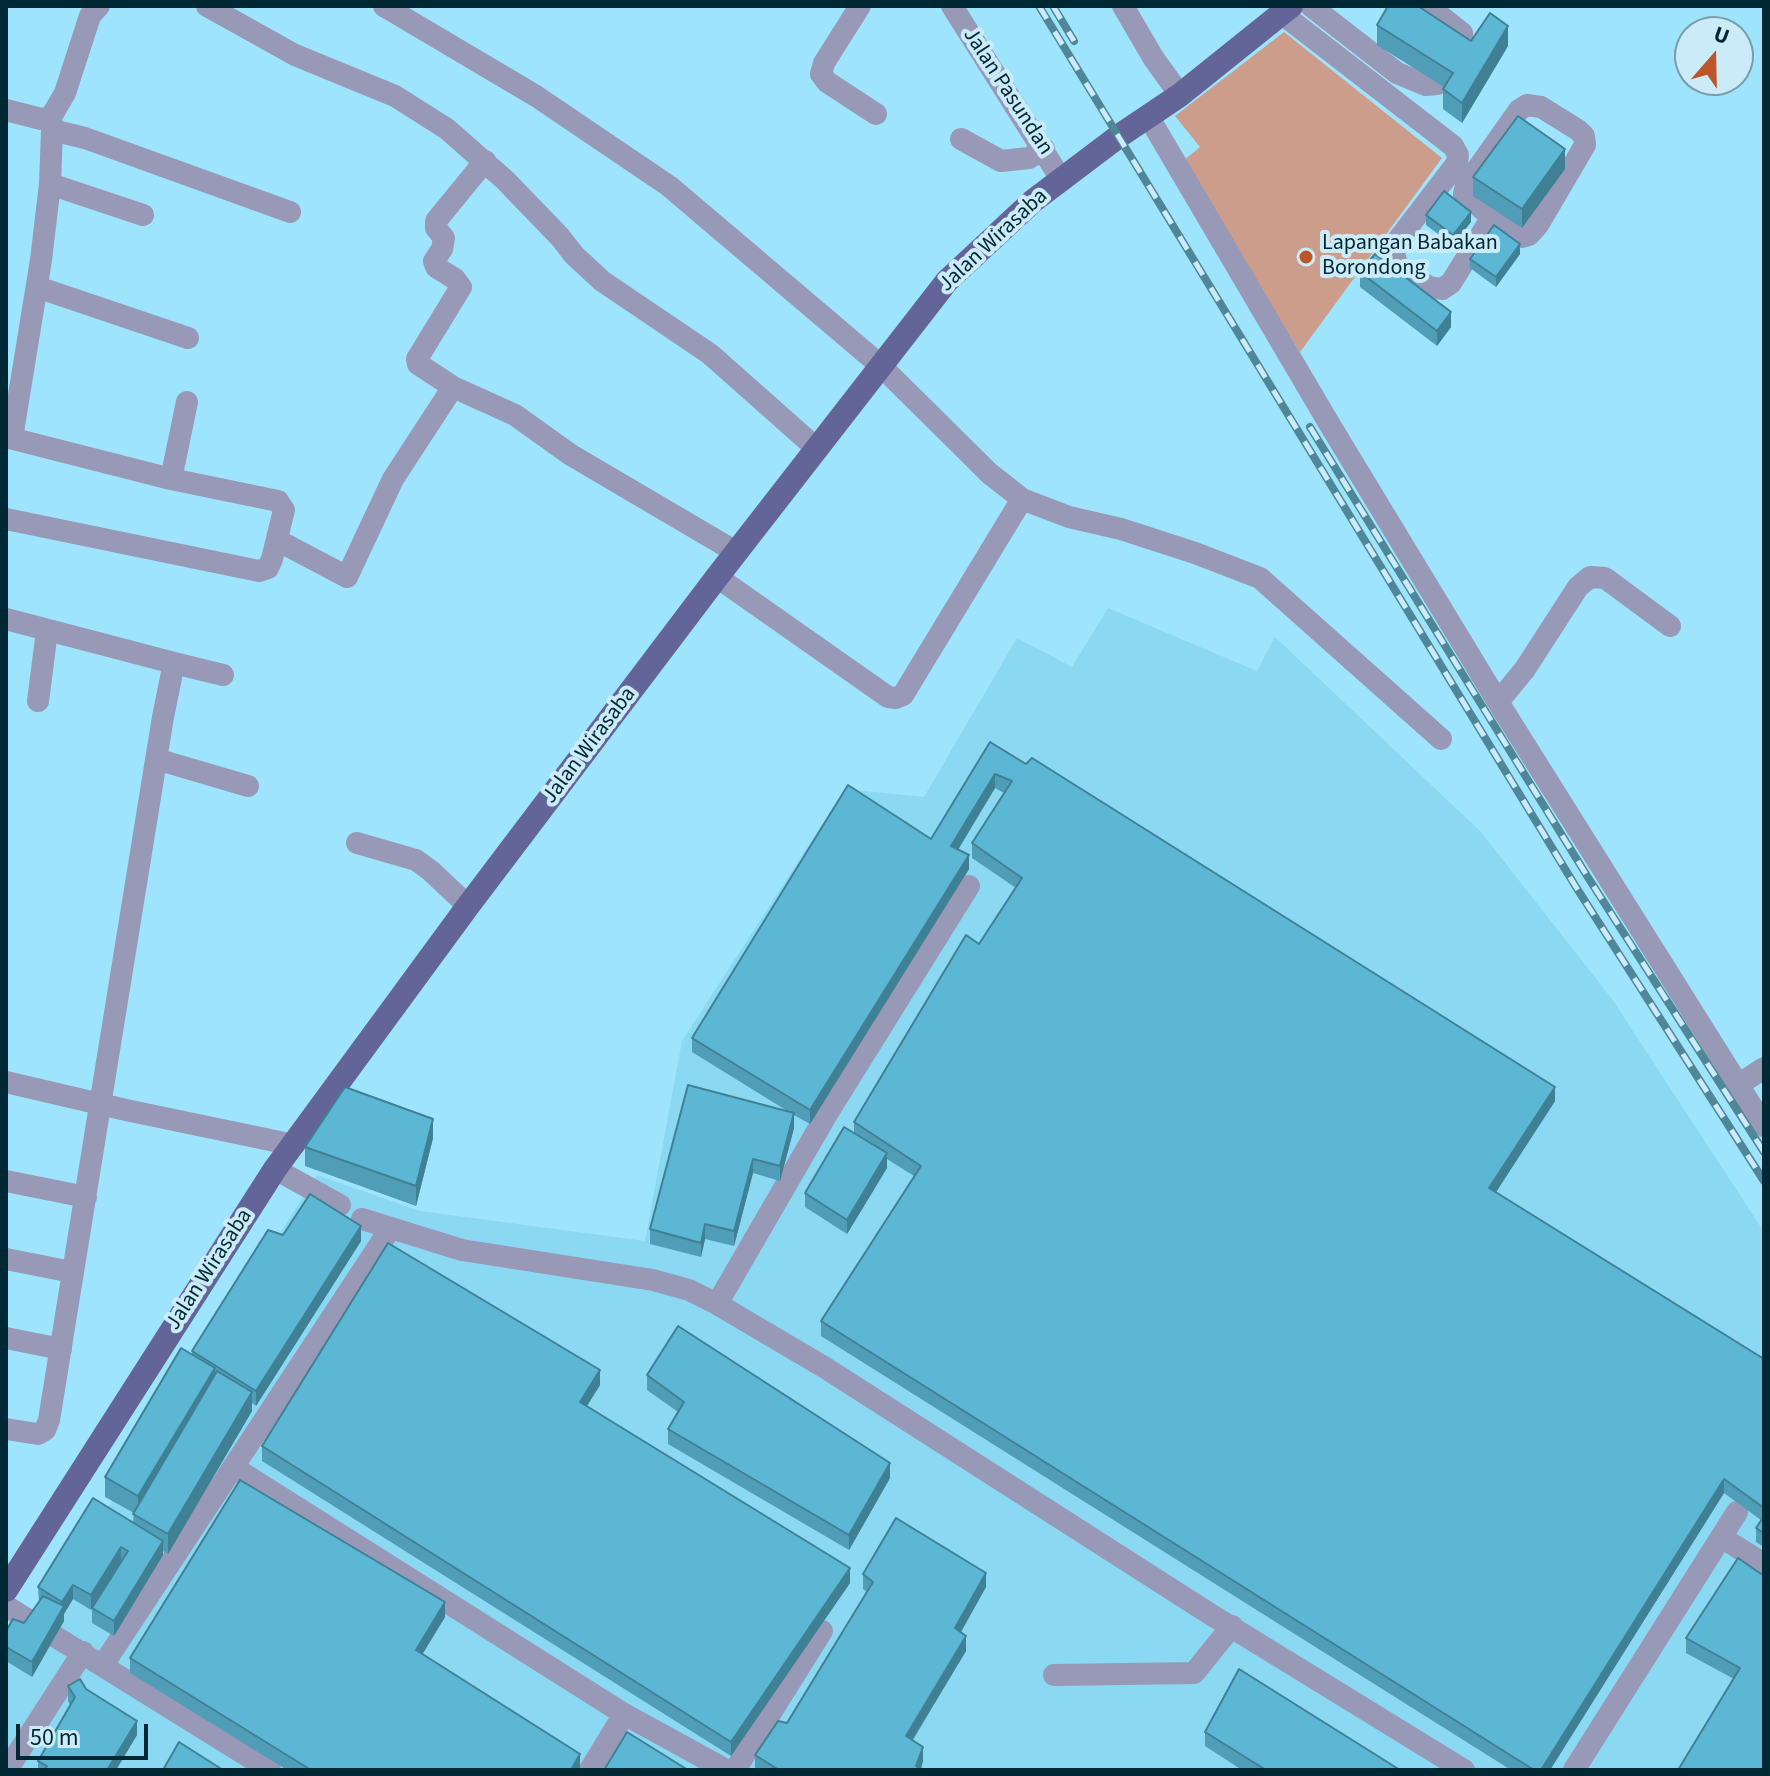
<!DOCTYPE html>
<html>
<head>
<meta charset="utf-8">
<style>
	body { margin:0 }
	#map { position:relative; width:1770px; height:1776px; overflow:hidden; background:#9ee4fc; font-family:"Source Sans 3",sans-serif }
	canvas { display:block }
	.frame { position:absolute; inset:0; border:8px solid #002834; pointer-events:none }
	.north { position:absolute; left:1674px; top:16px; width:80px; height:80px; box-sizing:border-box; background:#caebf7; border:2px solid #799da9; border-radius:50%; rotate:20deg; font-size:22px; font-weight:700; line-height:32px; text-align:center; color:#002834 }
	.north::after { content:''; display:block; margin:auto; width:28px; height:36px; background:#bc562a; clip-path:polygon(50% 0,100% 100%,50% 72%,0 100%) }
	.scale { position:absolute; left:16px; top:1724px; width:132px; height:36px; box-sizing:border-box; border:4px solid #002834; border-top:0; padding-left:10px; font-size:24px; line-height:28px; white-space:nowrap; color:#002834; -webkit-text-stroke:6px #caebf7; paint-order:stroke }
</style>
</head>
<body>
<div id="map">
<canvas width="1770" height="1776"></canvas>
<div class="frame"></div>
<div class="north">U</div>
<div class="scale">50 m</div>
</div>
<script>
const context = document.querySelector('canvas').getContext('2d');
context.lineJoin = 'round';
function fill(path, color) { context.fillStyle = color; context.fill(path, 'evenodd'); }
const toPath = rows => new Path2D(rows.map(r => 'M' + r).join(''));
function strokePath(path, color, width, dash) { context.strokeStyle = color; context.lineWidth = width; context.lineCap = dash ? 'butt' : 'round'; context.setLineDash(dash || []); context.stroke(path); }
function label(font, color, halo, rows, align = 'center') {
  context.font = font + ' "Source Sans 3",sans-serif'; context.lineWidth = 8; context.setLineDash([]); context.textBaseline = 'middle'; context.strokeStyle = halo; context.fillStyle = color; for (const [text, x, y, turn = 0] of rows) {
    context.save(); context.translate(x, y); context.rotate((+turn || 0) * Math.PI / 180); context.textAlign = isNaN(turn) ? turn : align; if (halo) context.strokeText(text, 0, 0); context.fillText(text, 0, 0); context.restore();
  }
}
const built = toPath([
	[1108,608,1257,671,1275,637,1481,832,1612,999,1764,1232,1764,1770,6,1770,6,1663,35,1623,317,1175,420,1211,645,1241,682,1041,845,789,924,797,1017,638,1072,667]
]);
const green = toPath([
	[1284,32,1442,158,1300,352,1183,161,1200,147,1175,116]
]);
const minor = toPath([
	[207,6,295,55,395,96,447,129,505,180,560,237,574,255,602,281,710,354,816,448],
	[384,6,536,96,669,186,880,365,989,473,1022,499,1069,517,1121,529,1195,553,1260,578,1441,739],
	[860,6,824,63,821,74,827,82,876,114],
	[952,6,1061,179],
	[1123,6,1154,59,1180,95],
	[1311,6,1397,73,1426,85,1437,84,1446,78,1463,47,1462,33,1428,6],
	[1281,13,1453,146,1458,155,1457,163,1398,240,1394,253,1397,265,1429,287,1442,289,1451,283,1492,217],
	[1527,105,1541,107,1578,130,1584,136,1585,145,1538,225,1529,235,1522,237,1492,217,1464,194,1466,185,1519,110,1527,105],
	[6,110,41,119,51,117,65,93,90,16,99,6],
	[1148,116,1330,425,1498,702,1764,1126],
	[51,117,52,130,85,138,290,212],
	[961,139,1001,161,1029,158,1044,149],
	[485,161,436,221,436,228,444,238,442,249,434,261,436,267,455,279,461,287,417,359,418,364,453,387,515,415,571,455,736,552],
	[50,184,143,215],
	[37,287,188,338],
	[6,437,171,479,278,501,284,510,272,559,268,568,259,571,6,519],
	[12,438,41,260,50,184,52,130],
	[171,479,187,402],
	[277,540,347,577,393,479,453,387],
	[717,577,888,697,896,698,903,695,1022,499],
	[6,619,174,663,163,717,49,1420,45,1430,38,1434,6,1429],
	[174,663,223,675],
	[38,701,47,631],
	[1498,702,1525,669,1578,587,1590,577,1605,578,1670,626],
	[156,759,248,786],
	[357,843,416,860,431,871,468,906],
	[6,1082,126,1110,294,1145],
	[1738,1085,1764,1068],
	[275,1169,340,1205],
	[6,1181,86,1197],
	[362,1219,462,1250,653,1280,689,1290,717,1304,824,1367,1210,1614,1464,1770],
	[6,1259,72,1272],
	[717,1304,827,1114,969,886],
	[6,1338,61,1349],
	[233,1467,624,1714,726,1770],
	[1721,1537,1764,1564],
	[6,1606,270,1770],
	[103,1665,390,1229],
	[1054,1675,1194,1673,1232,1626],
	[7,1770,83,1652],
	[590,1770,624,1714],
	[735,1770,822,1631],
	[1574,1770,1737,1512]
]);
const major = toPath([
	[6,1590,275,1169,468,906,717,577,947,281,1033,201,1119,136,1180,95,1291,6]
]);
const rail = toPath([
	[1039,6,1576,887,1764,1181],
	[1053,6,1074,41],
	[1310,427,1589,879,1764,1152]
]);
const wall = toPath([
	[1377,25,1471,41,1508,46,1462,123,1443,109,1443,89,1444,87,1377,45],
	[1565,169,1522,228,1473,196,1473,177],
	[1426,215,1471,222,1453,245,1426,225],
	[1520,254,1496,287,1470,268,1470,259],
	[1360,272,1451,327,1437,346,1360,287],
	[990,742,1555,1101,1496,1192,1764,1359,1764,1547,1756,1542,1756,1528,1761,1520,1724,1493,1550,1770,1511,1770,821,1336,821,1321,914,1176,887,1159,887,1168,847,1234,805,1207,805,1193,854,1133,854,1122,979,944,1016,888,972,858,972,843,1004,793,995,788,958,850,969,869,810,1124,794,1115,794,1128,780,1181,753,1173,734,1246,705,1239,701,1257,650,1244,650,1229,789,1112,692,1052,692,1038,931,839],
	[433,1138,416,1206,305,1166,305,1147],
	[283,1235,361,1241,256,1406,252,1403,252,1411,168,1554,163,1551,163,1555,114,1636,92,1623,92,1608,121,1562,91,1610,73,1599,64,1614,64,1621,32,1677,6,1661,6,1631,24,1623,39,1603,38,1587,133,1522,134,1513,105,1497,105,1477,192,1354,192,1351],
	[647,1375,890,1478,849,1550,668,1444,668,1429,678,1412,647,1390],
	[600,1385,587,1406,850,1583,731,1756,262,1461,262,1446],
	[863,1574,986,1587,960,1632,966,1651,913,1740,923,1761,921,1770,755,1770,755,1755,787,1723,867,1592,863,1589],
	[1764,1576,1764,1770,1734,1679,1686,1653,1686,1638],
	[445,1617,422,1654,580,1768,580,1770,287,1770,130,1673,130,1658],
	[68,1686,86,1689,137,1735,116,1770,38,1770,38,1761,70,1705,68,1701],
	[1205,1732,1400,1770,1242,1770,1205,1746]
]);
const shadedWall = toPath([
	[1508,26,1508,46,1462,123,1462,103],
	[1565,149,1565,169,1522,228,1522,209],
	[1471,212,1471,222,1453,245,1453,235],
	[1520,244,1520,254,1496,287,1496,277],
	[1451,312,1451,327,1437,346,1437,331],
	[995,774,995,788,951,861,951,846],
	[969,855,969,869,810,1124,810,1110],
	[1555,1087,1555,1101,1489,1203,1489,1188],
	[794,1113,794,1128,780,1181,780,1166],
	[433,1119,433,1138,416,1206,416,1186],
	[887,1153,887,1168,847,1234,847,1220],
	[753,1159,753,1173,734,1246,734,1231],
	[705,1224,705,1239,701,1257,701,1243],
	[361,1226,361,1241,256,1406,256,1391],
	[215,1368,215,1387,138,1516,138,1496],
	[600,1370,600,1385,580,1417,580,1402],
	[252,1392,252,1411,168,1554,168,1534],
	[890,1463,890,1478,849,1550,849,1535],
	[1724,1479,1724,1493,1550,1770,1541,1770],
	[163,1541,163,1555,114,1636,114,1621],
	[121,1547,121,1562,91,1610,91,1595],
	[850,1568,850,1583,731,1756,731,1742],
	[986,1573,986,1587,955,1643,955,1628],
	[73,1585,73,1599,64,1614,64,1621,32,1677,32,1662,62,1609,62,1602],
	[445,1602,445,1617,416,1665,416,1650],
	[966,1636,966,1651,906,1750,906,1736],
	[137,1721,137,1735,116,1770,107,1770],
	[923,1747,923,1761,920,1770,916,1766],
	[580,1754,580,1770,571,1770]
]);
const building = toPath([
	[1388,6,1418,6,1471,41,1490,13,1508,26,1462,103,1443,89,1453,73,1377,25,1388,6],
	[1518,116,1565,149,1522,209,1473,177,1518,116],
	[1444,191,1471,212,1453,235,1426,215,1444,191],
	[1494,225,1520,244,1496,277,1470,259,1494,225],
	[1375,254,1451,312,1437,331,1360,272,1375,254],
	[990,742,1026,764,1032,758,1555,1087,1489,1188,1764,1359,1764,1508,1724,1479,1541,1770,1534,1770,821,1321,921,1166,854,1122,966,935,979,944,1022,878,972,843,1012,781,995,774,951,846,969,855,810,1110,692,1038,848,785,931,839,990,742],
	[688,1085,794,1113,780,1166,753,1159,734,1231,705,1224,701,1243,650,1229,688,1085],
	[345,1087,433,1119,416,1186,305,1147,345,1087],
	[844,1127,887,1153,847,1220,805,1193,844,1127],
	[310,1194,361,1226,256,1391,192,1351,268,1230,283,1235,310,1194],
	[388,1243,600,1370,580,1402,850,1568,731,1742,262,1446,388,1243],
	[678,1326,890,1463,849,1535,668,1429,684,1402,647,1375,678,1326],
	[181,1348,215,1368,138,1496,105,1477,181,1348],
	[217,1371,252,1392,168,1534,133,1514,217,1371],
	[240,1480,445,1602,416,1650,580,1754,571,1770,311,1770,130,1658,240,1480],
	[93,1498,163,1541,114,1621,92,1608,128,1551,121,1547,91,1595,73,1585,62,1602,38,1587,93,1498],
	[1764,1516,1764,1533,1756,1528,1764,1516],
	[896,1518,986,1573,955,1628,966,1636,906,1736,923,1747,916,1766,921,1770,779,1770,755,1755,778,1721,787,1723,873,1582,863,1574,896,1518],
	[1738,1558,1764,1576,1764,1770,1678,1770,1740,1668,1686,1638,1738,1558],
	[43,1596,64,1606,32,1662,6,1647,6,1631,13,1619,24,1623,43,1596],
	[1239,1669,1400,1770,1266,1770,1205,1732,1239,1669],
	[80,1679,86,1689,137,1721,107,1770,44,1770,47,1766,38,1761,75,1697,68,1686,80,1679],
	[627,1732,688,1770,604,1770,627,1732],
	[179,1742,223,1770,163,1770,179,1742]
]);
const markers = [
	[1306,257,8,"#bc562a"]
];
const streetNames = [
	["Jalan Pasundan",1007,92,57],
	["Jalan Wirasaba",994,241,-43],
	["Jalan Wirasaba",590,746,-53],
	["Jalan Wirasaba",210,1270,-57]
];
const poiNames = [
	["Lapangan Babakan",1322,244],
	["Borondong",1322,269]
];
fill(built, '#8bd8f3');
fill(green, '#cc9d8b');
strokePath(minor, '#9799b7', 22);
strokePath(major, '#636599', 24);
strokePath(rail, '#4f8698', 8);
strokePath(rail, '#caebf7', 5, [15]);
fill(wall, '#4f9db6');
fill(shadedWall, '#408094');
fill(building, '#5cb7d4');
strokePath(building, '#408094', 2);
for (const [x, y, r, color] of markers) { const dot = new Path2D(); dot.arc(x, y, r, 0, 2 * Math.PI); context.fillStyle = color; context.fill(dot); strokePath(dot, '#caebf7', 3); }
label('22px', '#002834', '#caebf7', streetNames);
label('22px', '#002834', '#caebf7', poiNames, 'left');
</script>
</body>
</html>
